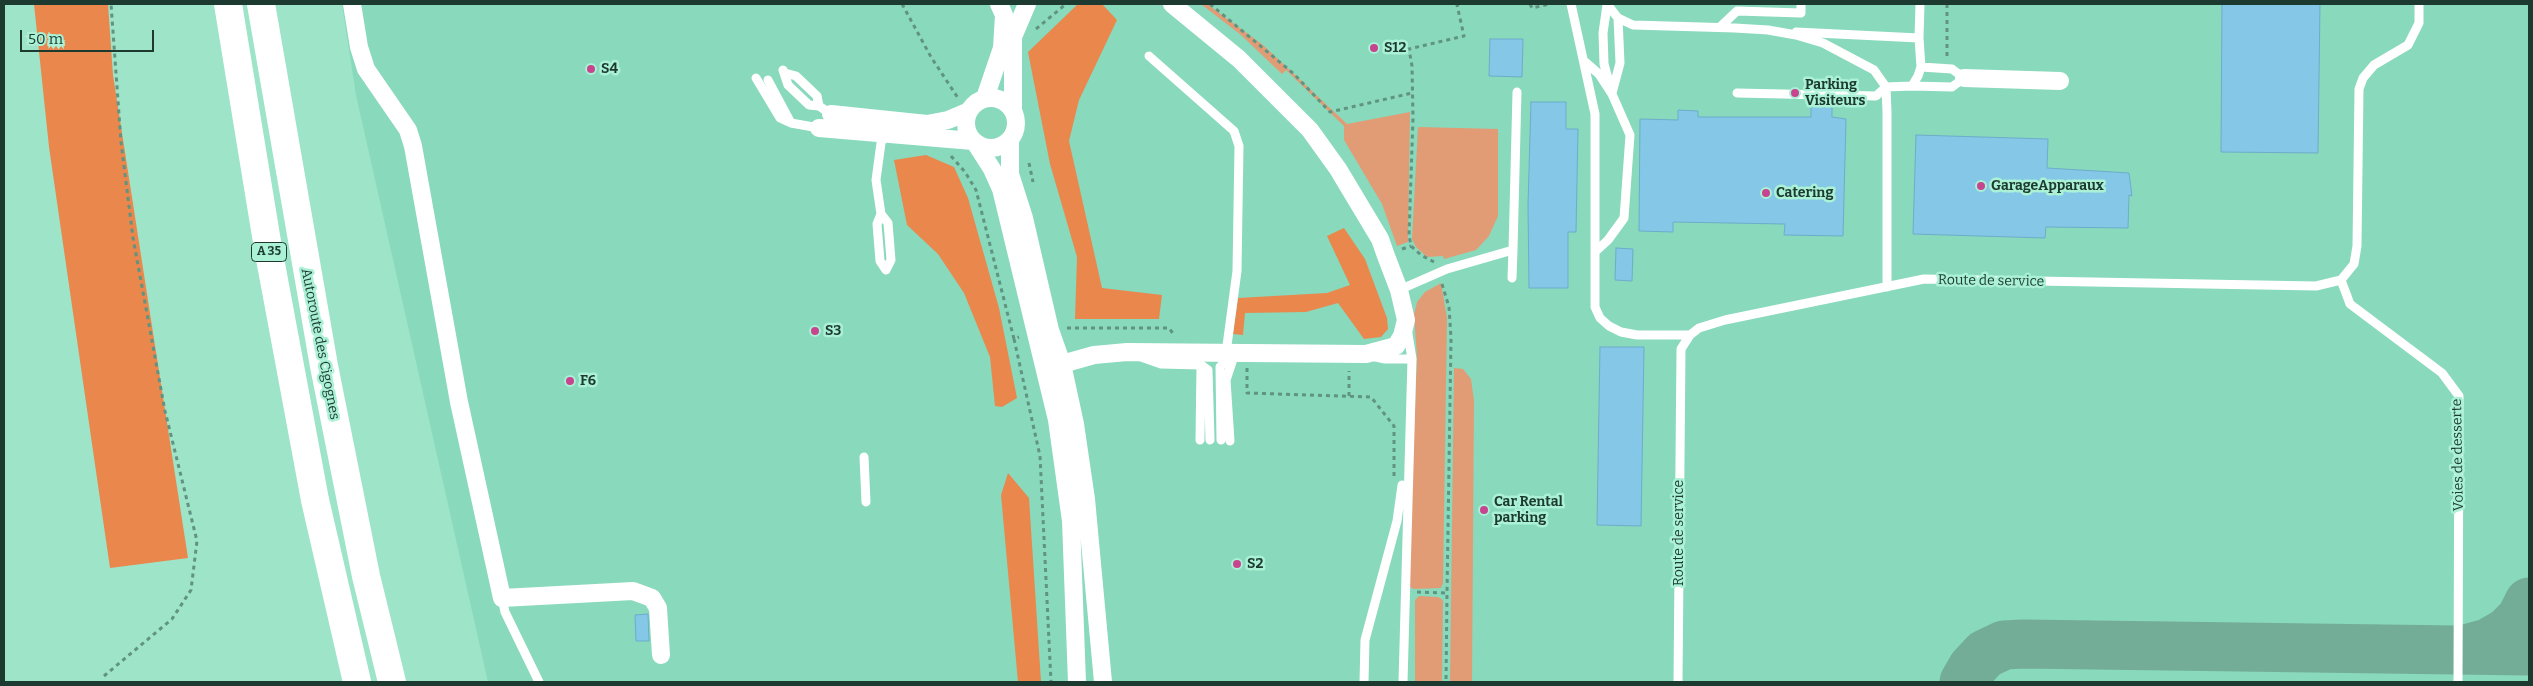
<!DOCTYPE html>
<html>
<head>
<meta charset="utf-8">
<style>
	body { margin:0 }
	#map { position:relative; width:2533px; height:686px; overflow:hidden; background:#9de4c9; font-family:Bitter,serif }
	canvas { display:block }
	.frame { position:absolute; inset:0; border:5px solid #1d3a30; pointer-events:none }
	.scale { position:absolute; left:20px; top:30px; width:134px; height:22px; box-sizing:border-box; border:2px solid #1d3a30; border-top:0; padding-left:6px; font-size:15px; line-height:18px; white-space:nowrap; color:#1d3a30; -webkit-text-stroke:4px #aaf1d6; paint-order:stroke }
</style>
</head>
<body>
<div id="map">
<canvas width="2533" height="686"></canvas>
<div class="frame"></div>
<div class="scale">50 m</div>
</div>
<script>
const context = document.querySelector('canvas').getContext('2d');
context.lineJoin = 'round';
function fill(path, color) { context.fillStyle = color; context.fill(path, 'evenodd'); }
const toPath = rows => new Path2D(rows.map(r => 'M' + r).join(''));
function strokePath(path, color, width, dash) { context.strokeStyle = color; context.lineWidth = width; context.lineCap = dash ? 'butt' : 'round'; context.setLineDash(dash || []); context.stroke(path); }
function label(font, color, halo, rows, align = 'center') {
  context.font = font + ' Bitter,serif'; context.lineWidth = 5; context.setLineDash([]); context.textBaseline = 'middle'; context.strokeStyle = halo; context.fillStyle = color; for (const [text, x, y, turn = 0] of rows) {
    context.save(); context.translate(x, y); context.rotate((+turn || 0) * Math.PI / 180); context.textAlign = isNaN(turn) ? turn : align; if (halo) context.strokeText(text, 0, 0); context.fillText(text, 0, 0); context.restore();
  }
}
const built = toPath([
	[342,4,2529,4,2529,682,488,682,356,95]
]);
const green = toPath([
	[1201,4,1207,4,1263,45,1347,124,1410,112,1408,242,1397,246,1382,204,1344,140,1344,126,1286,70,1282,74,1241,35],
	[1418,127,1498,129,1498,216,1489,236,1476,250,1444,259,1443,256,1427,257,1416,247,1412,239],
	[1441,283,1447,318,1443,583,1441,588,1414,589,1408,586,1417,357,1414,315,1417,302,1425,292],
	[1454,368,1463,369,1471,379,1474,401,1472,682,1450,682],
	[1419,596,1438,597,1443,600,1442,682,1415,682,1415,600]
]);
const forest = toPath([
	[34,4,108,4,113,75,188,558,110,568,49,147],
	[1078,4,1102,4,1117,20,1079,100,1069,141,1102,288,1162,295,1159,319,1075,319,1077,257,1050,164,1028,52],
	[926,155,954,167,968,198,999,308,1017,398,1002,407,995,406,990,357,964,293,938,254,907,225,894,160],
	[1344,228,1365,259,1387,318,1388,329,1381,337,1364,339,1338,303,1306,312,1245,313,1243,335,1233,334,1238,298,1327,293,1350,285,1327,236],
	[1008,473,1029,498,1041,682,1018,682,1001,495]
]);
const taxiway = toPath([
	[2466,649,2488,643,2507,632,2521,618,2529,602],
	[1964,682,1972,668,1985,654,2004,645,2023,644,2529,651]
]);
const building = toPath([
	[2222,4,2320,4,2318,153,2221,152,2222,4],
	[1490,39,1523,39,1522,77,1489,76,1490,39],
	[1531,102,1566,102,1566,129,1578,129,1576,232,1568,232,1568,288,1529,288,1528,205,1531,102],
	[1811,102,1832,103,1832,117,1846,119,1843,236,1784,235,1785,224,1673,222,1673,232,1639,231,1640,119,1678,120,1678,110,1698,111,1698,117,1811,117,1811,102],
	[1916,135,2048,139,2047,168,2129,173,2132,196,2129,195,2128,228,2046,227,2045,238,1913,234,1916,135],
	[1616,248,1633,249,1632,281,1615,280,1616,248],
	[1600,347,1644,347,1641,526,1597,525,1600,347],
	[648,614,649,641,636,641,635,615,648,614]
]);
const path = toPath([
	[902,4,931,57,958,98],
	[1210,4,1294,74,1330,112,1412,93],
	[1530,4,1532,8,1550,4],
	[1036,29,1066,4],
	[1947,56,1947,4],
	[951,156,965,172,976,190,1014,339,1019,337],
	[1029,163,1033,182],
	[1402,249,1411,246],
	[1434,262,1421,255,1411,246,1409,235,1413,118,1412,66,1409,49,1464,36,1457,5,1461,4],
	[1442,284,1449,307,1451,338,1447,593],
	[1067,328,1169,328,1174,335],
	[1014,339,1040,456,1051,682],
	[1247,368,1247,393,1371,397,1394,426,1394,476],
	[1349,396,1349,371],
	[1417,592,1447,593,1446,682],
	[104,676,172,619,191,590,197,541,165,411,133,238,121,142,111,4]
]);
const service = toPath([
	[1571,4,1595,114,1595,307,1600,318,1609,326,1621,332,1637,335,1690,335],
	[1607,4,1618,18,1633,25,1735,28,1768,30,1796,35,1823,43,1874,70,1886,87,1887,112,1887,287],
	[1607,5,1603,33,1604,64,1610,86],
	[1720,27,1737,11,1801,13,1801,4],
	[1919,38,1920,4],
	[1149,56,1234,131,1239,146,1237,271,1226,353],
	[1584,61,1599,74,1612,94,1630,135,1624,218,1608,240,1596,251],
	[783,70,788,85,809,105,819,106,831,114],
	[785,73,796,76,817,96,819,106],
	[756,78,780,118,791,123,819,128],
	[768,80,791,123],
	[1912,86,1952,87,1964,78,1952,69,1921,67],
	[1612,93,1620,63,1618,18],
	[1737,93,1876,96,1886,87,1912,86,1918,76,1921,67,1919,38,1796,32],
	[881,214,877,224,880,261,886,270,891,260,888,223,881,214,876,180,881,143,885,134],
	[1512,278,1513,250],
	[2341,280,2350,304,2442,373,2459,396,2458,682],
	[1399,290,1447,269,1513,250,1517,92],
	[1371,356,1385,359,1412,359],
	[1141,357,1161,364,1201,365,1200,440],
	[1201,365,1208,370,1210,440],
	[1221,440,1220,367,1231,354],
	[1230,441,1226,380,1235,353],
	[864,457,866,502],
	[502,598,505,612,539,682],
	[1364,682,1365,640,1397,521,1402,485],
	[1403,682,1412,359,1407,328],
	[1678,682,1681,349,1690,335,1699,328,1725,320,1924,279,2316,286,2341,280,2354,264,2357,246,2359,89,2363,78,2374,65,2408,45,2419,23,2419,4]
]);
const minor = toPath([
	[352,4,359,47,366,69,408,130,413,146,459,402,502,598,633,591,652,598,658,608,661,655],
	[1964,78,2060,81],
	'966 123a25 25 0 1 1 50 0a25 25 0 1 1-50 0Z',
	[985,98,1002,48,1004,15,999,4],
	[1013,110,1013,37,1027,4],
	[831,114,927,124,948,120,967,112],
	[819,128,973,141],
	[1010,140,1010,174,1024,218,1050,330,1062,364,1075,424,1086,499,1103,682],
	[976,144,992,169,1001,189,1057,420,1071,521,1077,682],
	[1062,364,1094,355,1127,352,1366,354,1396,346,1402,336,1406,320,1399,290,1386,256,1380,239,1338,169,1310,130,1239,59,1172,4]
]);
const motorway = toPath([
	[228,4,268,248,315,500,357,682],
	[261,4,324,366,366,576,392,682]
]);
const markers = [
	[1374,48,5,"#c7458e"],
	[591,69,5,"#c7458e"],
	[1795,93,5,"#c7458e"],
	[1981,186,5,"#c7458e"],
	[1766,193,5,"#c7458e"],
	[815,331,5,"#c7458e"],
	[570,381,5,"#c7458e"],
	[1484,510,5,"#c7458e"],
	[1237,564,5,"#c7458e"]
];
const shields = [
	[269,252,35]
];
const shieldNames = [
	["A 35",269,252]
];
const poiNames = [
	["S12",1384,48],
	["S4",601,69],
	["Parking",1805,85],
	["Visiteurs",1805,101],
	["GarageApparaux",1991,186],
	["Catering",1776,193],
	["S3",825,331],
	["F6",580,381],
	["Car Rental",1494,502],
	["parking",1494,518],
	["S2",1247,564]
];
const streetNames = [
	["Route de service",1991,281,1],
	["Autoroute des Cigognes",320,344,79],
	["Voies de desserte",2458,455,-91],
	["Route de service",1679,533,-90]
];
fill(built, '#89d9bc');
fill(green, '#e29c75');
fill(forest, '#ea874d');
strokePath(taxiway, '#73ac97', 49);
fill(building, '#85c7e6');
strokePath(building, '#6cadcb', 1);
strokePath(path, '#609380', 3, [4, 4]);
strokePath(service, '#fff', 9);
strokePath(minor, '#fff', 18);
strokePath(motorway, '#fff', 28);
for (const [x, y, r, color] of markers) { const dot = new Path2D(); dot.arc(x, y, r, 0, 2 * Math.PI); context.fillStyle = color; context.fill(dot); strokePath(dot, '#aaf1d6', 2); }
for (const [x, y, w] of shields) { const box = new Path2D(); box.roundRect(x - w / 2, y - 9.5, w, 19, 4); context.fillStyle = '#aaf1d6'; context.fill(box); strokePath(box, '#1d3a30', 1); }
label('bold 12px', '#1d3a30', null, shieldNames);
label('bold 14px', '#1d3a30', '#aaf1d6', poiNames, 'left');
label('14px', '#1d3a30', '#aaf1d6', streetNames);
</script>
</body>
</html>
